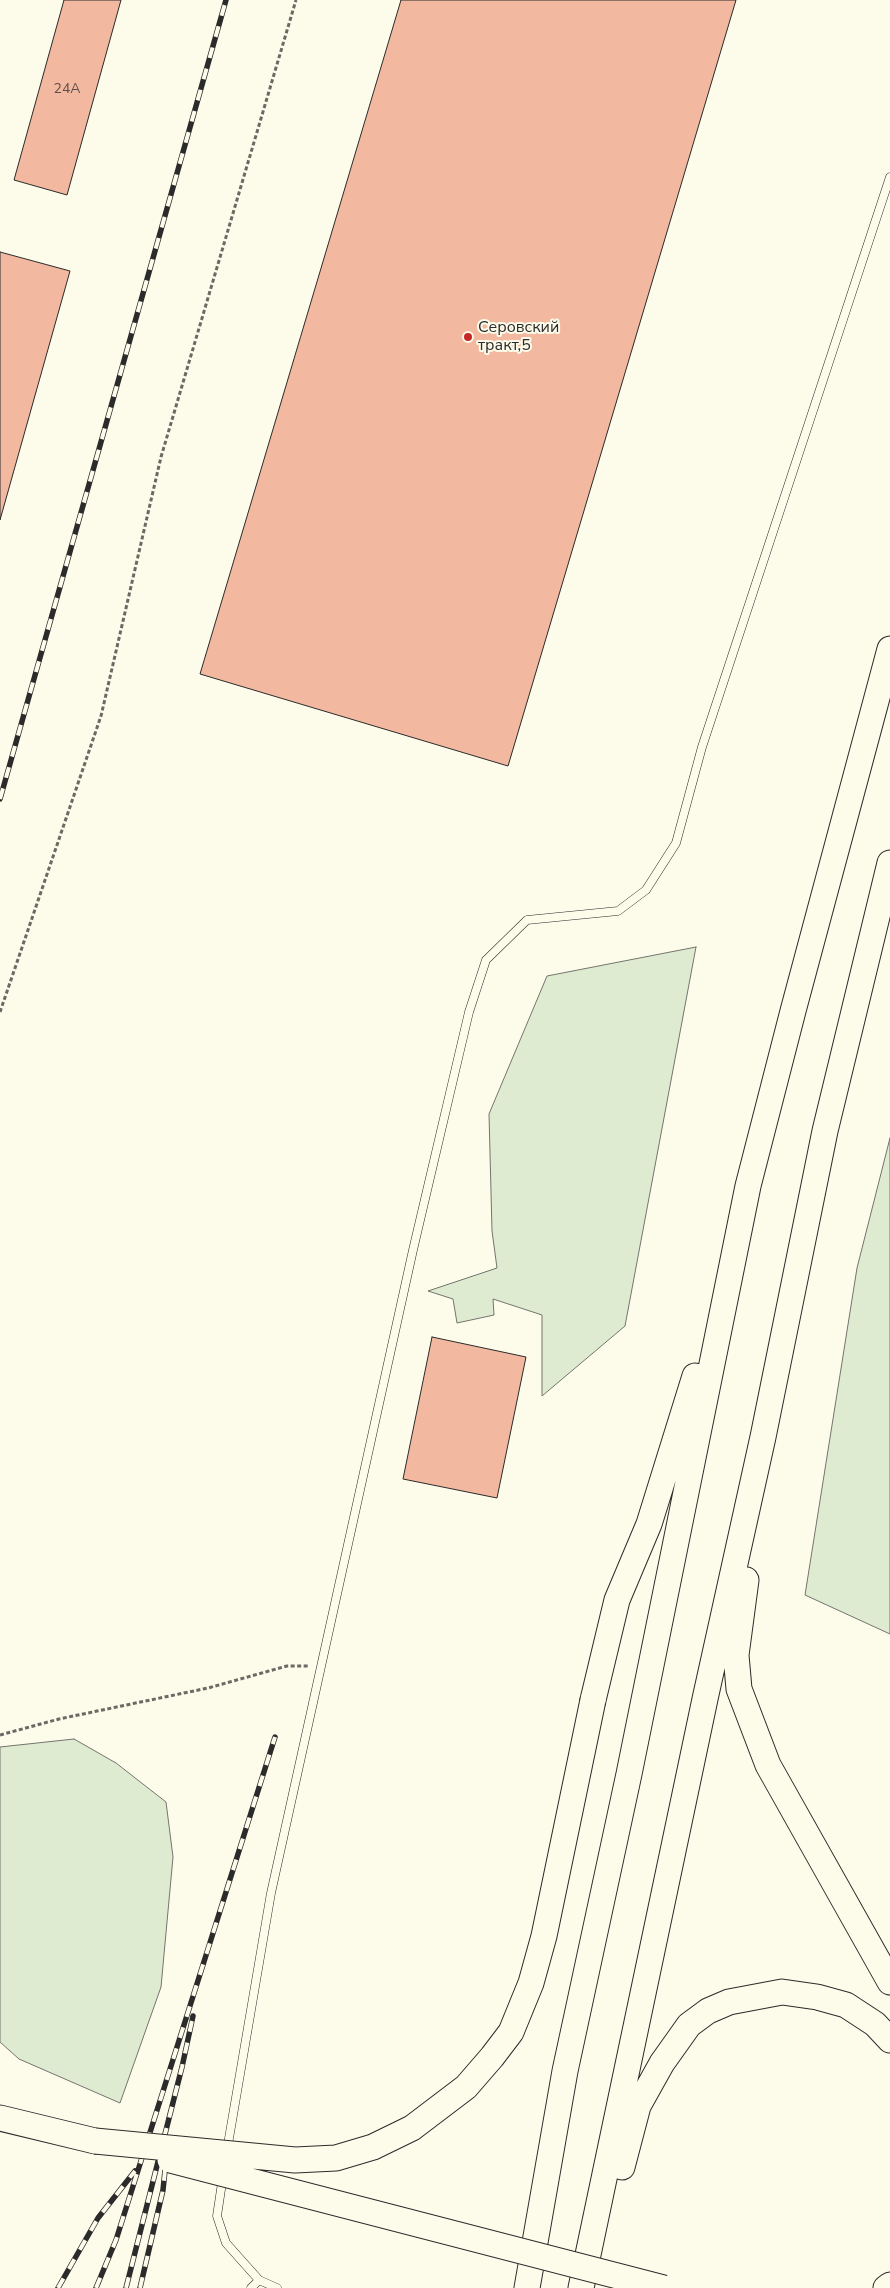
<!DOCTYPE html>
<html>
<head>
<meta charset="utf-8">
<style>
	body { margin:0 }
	canvas { display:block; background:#fdfbea }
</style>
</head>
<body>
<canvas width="890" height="2288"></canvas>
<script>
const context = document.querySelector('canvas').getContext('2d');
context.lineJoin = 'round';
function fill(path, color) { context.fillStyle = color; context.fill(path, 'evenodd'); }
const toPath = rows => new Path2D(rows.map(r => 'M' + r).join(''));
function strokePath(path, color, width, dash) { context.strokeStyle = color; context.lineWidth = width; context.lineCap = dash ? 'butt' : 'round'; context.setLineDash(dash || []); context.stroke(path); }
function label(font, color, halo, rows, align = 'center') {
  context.font = font + ' "Nunito Sans",sans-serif'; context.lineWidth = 4; context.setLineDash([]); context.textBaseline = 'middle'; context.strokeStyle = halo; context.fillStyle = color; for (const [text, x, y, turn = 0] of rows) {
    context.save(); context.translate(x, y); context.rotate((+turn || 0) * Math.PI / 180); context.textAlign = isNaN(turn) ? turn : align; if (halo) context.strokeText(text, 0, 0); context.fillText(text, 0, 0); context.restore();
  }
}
const green = toPath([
	[696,947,625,1326,542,1396,542,1315,493,1299,494,1315,457,1323,453,1299,428,1291,497,1268,492,1231,489,1114,547,976,696,947],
	[890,1138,890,1634,805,1595,857,1268,890,1138],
	[74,1739,116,1763,166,1802,173,1857,161,1987,120,2103,19,2059,0,2042,0,1747,74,1739]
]);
const building = toPath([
	[64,0,121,0,67,195,14,180,64,0],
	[401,0,736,0,508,766,200,674,401,0],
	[0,252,70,271,0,520,0,252],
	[432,1337,526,1357,497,1498,403,1479,432,1337]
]);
const path = toPath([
	[0,1012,101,716,161,457,296,0],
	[0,1735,59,1719,208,1688,287,1666,309,1666]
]);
const service = toPath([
	[227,2150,271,1893,413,1250,469,1012,486,960,527,920,618,911,646,890,676,843,702,747,890,177],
	[223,2176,217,2216,226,2243,259,2280,277,2288],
	[251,2288,259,2280]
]);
const primary = toPath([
	[746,1580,736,1655,739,1689,768,1765,890,1982],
	[593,1700,617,1600,649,1524,695,1376],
	[0,2118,95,2141],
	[622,2167,638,2106,662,2063,689,2025,708,2011,729,2002,782,1992,817,1997,846,2005,875,2024,890,2040],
	[527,2288,565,2071,629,1774,748,1186,793,1011,890,649],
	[581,2288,705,1699,763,1437,825,1131,890,863],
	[886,2288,890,2285]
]);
const rail = toPath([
	[0,799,226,0],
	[58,2288,98,2218,135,2171],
	[96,2288,116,2240,275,1737],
	[126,2288,182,2067,193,2016],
	[140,2288,163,2190,168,2141]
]);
const primaryBridge = toPath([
	[95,2141,295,2160,336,2158,373,2147,412,2128,466,2087,492,2057,511,2032,531,1983,544,1936,593,1700],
	[170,2160,664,2288]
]);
const markers = [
	[468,337,5,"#c62828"]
];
const numberNames = [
	["24А",67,90]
];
const poiNames = [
	["Серовский",478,328],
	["тракт,5",478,346]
];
fill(green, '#deebd1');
strokePath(green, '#74746e', 1);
fill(building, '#f2b8a0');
strokePath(building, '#2b2b2b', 1);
strokePath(service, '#2b2b2b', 9);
strokePath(primary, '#2b2b2b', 27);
strokePath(path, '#6a6964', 3, [4, 2.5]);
strokePath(service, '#fdfbea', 8);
strokePath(primary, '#fdfbea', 25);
strokePath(rail, '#2b2b2b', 5.5);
strokePath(rail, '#fdfbea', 4, [11]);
strokePath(primaryBridge, '#2b2b2b', 27, []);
strokePath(primaryBridge, '#fdfbea', 25);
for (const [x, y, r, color] of markers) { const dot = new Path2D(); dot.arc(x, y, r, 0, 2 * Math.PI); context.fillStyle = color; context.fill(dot); strokePath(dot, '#fdfbea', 2); }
label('14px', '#5d4e48', null, numberNames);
label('16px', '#2b2b2b', '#fdfbea', poiNames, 'left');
</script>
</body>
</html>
